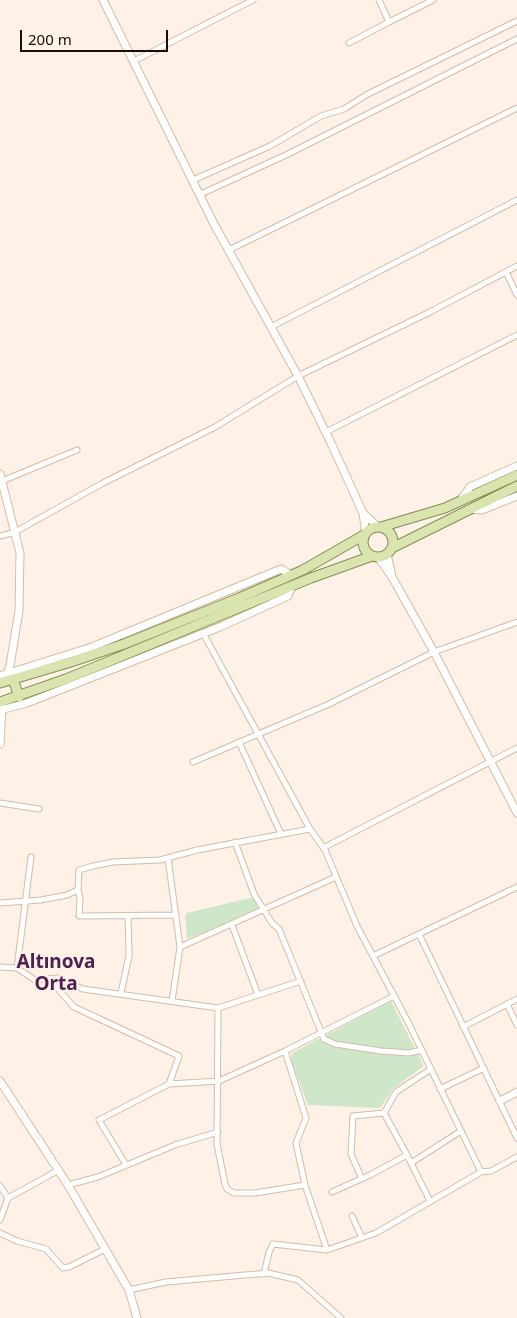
<!DOCTYPE html>
<html>
<head>
<meta charset="utf-8">
<style>
	body { margin:0 }
	#map { position:relative; width:517px; height:1318px; overflow:hidden; background:#fef1e7; font-family:"Noto Sans",sans-serif }
	canvas { display:block }
	.scale { position:absolute; left:20px; top:30px; width:148px; height:22px; box-sizing:border-box; border:2px solid #180e06; border-top:0; padding-left:6px; font-size:15px; line-height:18px; white-space:nowrap; color:#180e06; -webkit-text-stroke:4px #fef1e7; paint-order:stroke }
</style>
</head>
<body>
<div id="map">
<canvas width="517" height="1318"></canvas>
<div class="scale">200 m</div>
</div>
<script>
const context = document.querySelector('canvas').getContext('2d');
context.lineJoin = 'round';
function fill(path, color) { context.fillStyle = color; context.fill(path, 'evenodd'); }
const toPath = rows => new Path2D(rows.map(r => 'M' + r).join(''));
function strokePath(path, color, width, dash) { context.strokeStyle = color; context.lineWidth = width; context.lineCap = dash ? 'butt' : 'round'; context.setLineDash(dash || []); context.stroke(path); }
function label(font, color, halo, rows, align = 'center') {
  context.font = font + ' "Noto Sans",sans-serif'; context.lineWidth = 4.5; context.setLineDash([]); context.textBaseline = 'middle'; context.strokeStyle = halo; context.fillStyle = color; for (const [text, x, y, turn = 0] of rows) {
    context.save(); context.translate(x, y); context.rotate((+turn || 0) * Math.PI / 180); context.textAlign = isNaN(turn) ? turn : align; if (halo) context.strokeText(text, 0, 0); context.fillText(text, 0, 0); context.restore();
  }
}
const green = toPath([
	[254,897,260,910,187,939,185,916,187,913],
	[391,1001,424,1066,393,1089,380,1108,308,1105,291,1061,292,1053]
]);
const minor = toPath([
	[379,0,389,22,433,0],
	[349,43,389,22],
	[134,61,253,0],
	[193,180,270,146,321,116,344,109,366,95,517,21],
	[201,194,286,155,517,39],
	[229,250,517,108],
	[506,272,517,295],
	[271,327,517,200],
	[326,432,517,335],
	[2,481,77,450],
	[0,536,15,532,103,483,215,427,298,376,430,312,517,266],
	[203,633,310,829],
	[239,742,281,834],
	[193,762,329,704,434,652,517,622],
	[0,803,39,809],
	[235,842,254,894,272,923,279,929,324,1039,335,1044,381,1051,409,1053,422,1050],
	[323,848,517,748],
	[168,858,180,947,172,1001],
	[78,890,80,898,79,916,176,915],
	[0,903,41,900,67,895,78,890,79,870,93,866,113,862,160,860,197,850,310,829,325,850,357,926,409,1024,481,1172,376,1233,327,1250,273,1244,269,1252,264,1274],
	[232,925,258,995],
	[419,934,517,1138],
	[180,947,336,877],
	[373,956,517,887],
	[0,967,17,968,35,980,57,978,83,989,218,1008,301,981],
	[17,968,31,857],
	[57,978,58,989,74,1007,179,1056,169,1084],
	[121,993,129,956,128,916],
	[507,1004,517,1025],
	[218,1008,217,1144,225,1184,227,1189,234,1193,255,1193,305,1185,296,1143,306,1118,285,1051,394,996],
	[463,1027,517,999],
	[440,1089,484,1068],
	[407,1155,430,1201],
	[411,1163,461,1131],
	[126,1165,99,1120,169,1084,219,1081,285,1051],
	[481,1172,491,1171,517,1157],
	[362,1179,351,1154,353,1116,384,1113],
	[68,1185,98,1177,175,1145,218,1132],
	[305,1185,327,1250],
	[0,1186,8,1198],
	[332,1192,370,1175,407,1155,384,1113,396,1092,431,1069],
	[352,1216,362,1238],
	[0,1220,8,1198,59,1170],
	[0,1233,17,1241,46,1249,63,1268,69,1267,105,1249],
	[129,1290,166,1282,268,1273,298,1280,341,1318]
]);
const tertiary = toPath([
	[103,0,214,224,298,376,331,443,363,513,366,534],
	[0,474,20,553,19,611,10,665,6,677],
	[460,501,470,487,517,466],
	[469,509,482,510,517,496],
	[363,513,378,527],
	[387,554,392,577],
	[378,557,392,577,434,652,517,813],
	[0,676,92,647,281,569,291,575],
	[0,710,27,703,222,626,288,596,292,586],
	[0,744,2,707],
	[0,1081,68,1185,129,1290,137,1318],
	[500,1101,517,1092]
]);
const primary = toPath([
	[381,527,445,508,517,475],
	'363 542a15 15 0 1 1 30 0a15 15 0 1 1-30 0Z',
	[392,548,517,486],
	[13,679,19,697],
	[0,683,71,662,124,644,239,598,303,570,364,535],
	[0,702,66,679,311,578,372,556]
]);
const districtNames = [
	["Altınova",56,963],
	["Orta",56,985]
];
fill(green, '#cfe7c9');
strokePath(minor, '#d9bba2', 7);
strokePath(tertiary, '#d9bba2', 9);
strokePath(primary, '#858d51', 11);
strokePath(minor, '#fff', 5);
strokePath(tertiary, '#fff', 7);
strokePath(primary, '#d9e4af', 9);
label('bold 19px', '#4e1f50', '#fef1e7', districtNames);
</script>
</body>
</html>
